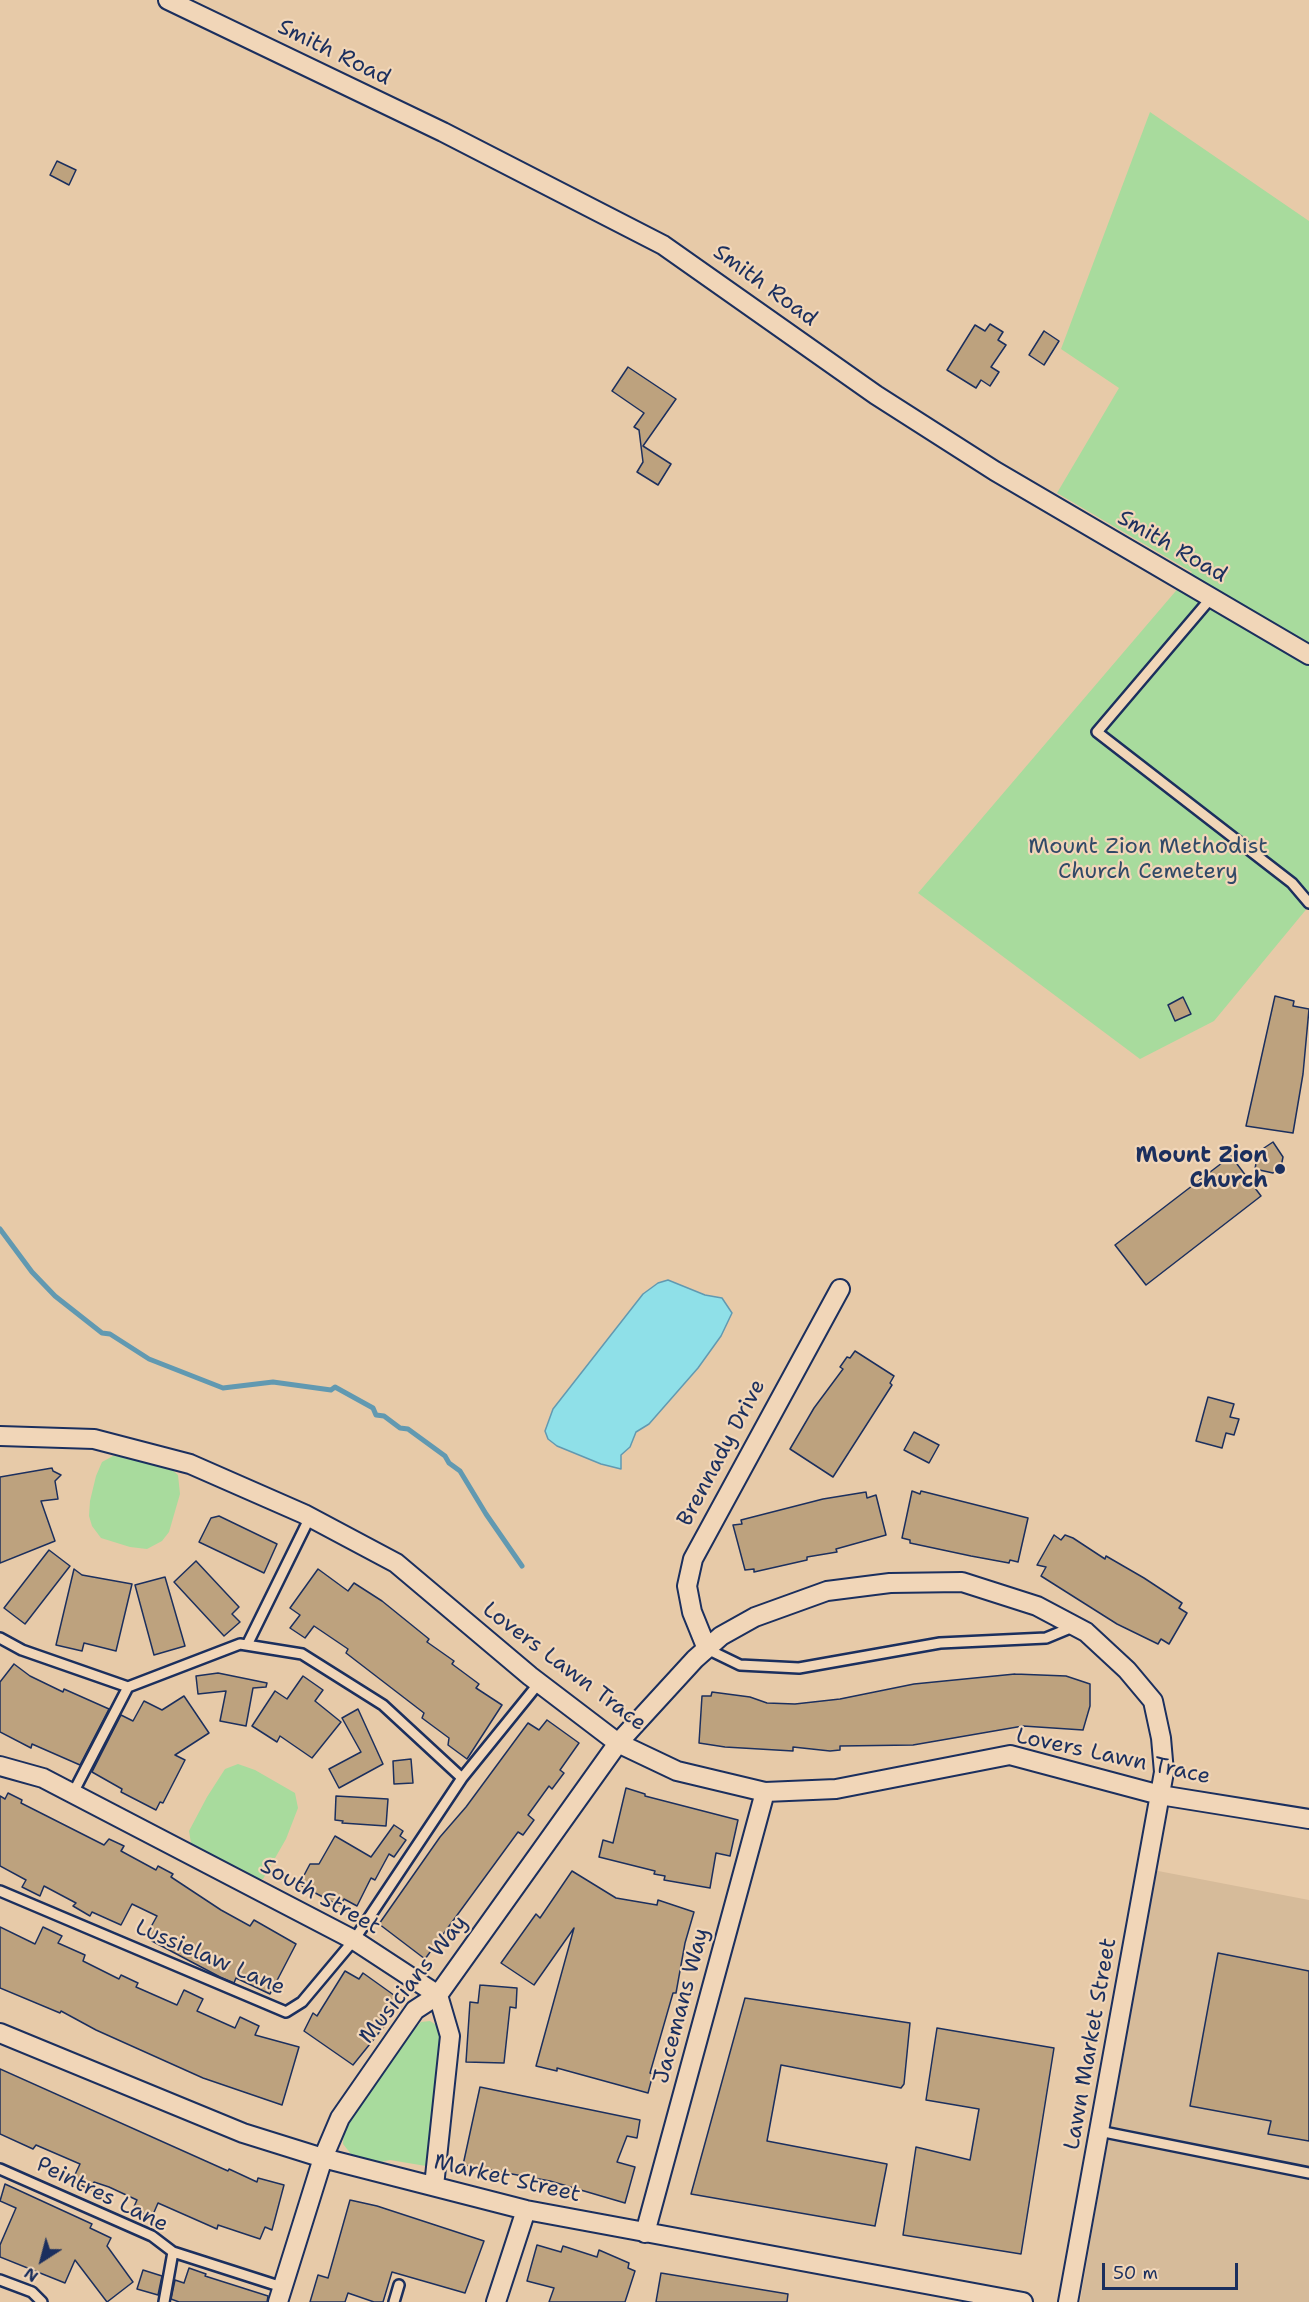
<!DOCTYPE html>
<html>
<head>
<meta charset="utf-8">
<style>
	body { margin:0 }
	#map { position:relative; width:1309px; height:2302px; overflow:hidden; background:#e7caa8; font-family:"Shantell Sans",sans-serif }
	canvas { display:block }
	.north { position:absolute; left:12px; top:2230px; width:60px; height:60px; -webkit-text-stroke:4px #f1d6b8; paint-order:stroke; rotate:216deg; font-size:16px; font-weight:700; line-height:24px; text-align:center; color:#1b2f5e }
	.north::after { content:''; display:block; margin:auto; width:21px; height:27px; background:#1b2f5e; clip-path:polygon(50% 0,100% 100%,50% 72%,0 100%) }
	.scale { position:absolute; left:1102px; top:2263px; width:136px; height:27px; box-sizing:border-box; border:3px solid #1b2f5e; border-top:0; padding-left:8px; font-size:18px; line-height:21px; white-space:nowrap; color:#1b2f5e; -webkit-text-stroke:4px #f1d6b8; paint-order:stroke }
</style>
</head>
<body>
<div id="map">
<canvas width="1309" height="2302"></canvas>
<div class="north">N</div>
<div class="scale">50 m</div>
</div>
<script>
const context = document.querySelector('canvas').getContext('2d');
context.lineJoin = 'round';
function fill(path, color) { context.fillStyle = color; context.fill(path, 'evenodd'); }
const toPath = rows => new Path2D(rows.map(r => 'M' + r).join(''));
function strokePath(path, color, width, dash) { context.strokeStyle = color; context.lineWidth = width; context.lineCap = dash ? 'butt' : 'round'; context.setLineDash(dash || []); context.stroke(path); }
function label(font, color, halo, rows, align = 'center') {
  context.font = font + ' "Shantell Sans",sans-serif'; context.lineWidth = 4.5; context.setLineDash([]); context.textBaseline = 'middle'; context.strokeStyle = halo; context.fillStyle = color; for (const [text, x, y, turn = 0] of rows) {
    context.save(); context.translate(x, y); context.rotate((+turn || 0) * Math.PI / 180); context.textAlign = isNaN(turn) ? turn : align; if (halo) context.strokeText(text, 0, 0); context.fillText(text, 0, 0); context.restore();
  }
}
const built = toPath([
	[1153,1870,1309,1900,1309,2302,1080,2302]
]);
const green = toPath([
	[1150,112,1309,221,1309,906,1214,1021,1140,1059,918,893,1192,572,1057,493,1119,388,1061,349],
	[113,1456,128,1457,156,1464,171,1469,178,1475,180,1494,169,1532,162,1541,147,1549,130,1547,101,1538,92,1526,89,1516,90,1501,96,1476,102,1462],
	[238,1764,255,1770,295,1793,298,1808,286,1839,263,1879,257,1879,191,1843,189,1831,207,1797,225,1769],
	[430,2021,438,2026,440,2037,432,2152,426,2166,390,2160,377,2163,351,2154,343,2144,344,2130,413,2031,421,2022]
]);
const water = toPath([
	[668,1280,705,1295,722,1298,732,1313,721,1336,698,1368,649,1424,636,1432,630,1447,621,1455,621,1469,601,1464,557,1446,548,1439,545,1431,553,1409,643,1294,658,1283,668,1280]
]);
const stream = toPath([
	[0,1229,32,1272,55,1296,102,1333,110,1334,149,1359,223,1388,273,1382,331,1390,335,1387,373,1408,376,1415,384,1416,400,1428,408,1429,445,1456,449,1463,460,1471,486,1514,522,1566]
]);
const building = toPath([
	[57,161,76,170,69,185,50,175,57,161],
	[990,324,1003,332,998,340,1006,345,991,367,999,372,990,386,981,380,976,388,947,370,975,325,985,331,990,324],
	[1044,331,1059,341,1044,365,1029,355,1044,331],
	[628,367,676,399,643,446,671,464,658,485,637,472,643,462,639,430,634,427,644,413,612,391,628,367],
	[1275,996,1294,1001,1293,1006,1309,1009,1303,1074,1293,1133,1246,1126,1275,996],
	[1183,997,1191,1014,1175,1021,1168,1005,1183,997],
	[1273,1142,1283,1157,1281,1167,1273,1173,1255,1169,1258,1152,1273,1142],
	[1231,1156,1261,1196,1146,1285,1115,1245,1231,1156],
	[855,1351,894,1376,890,1383,892,1385,833,1477,790,1449,814,1408,843,1369,840,1367,847,1357,850,1358,855,1351],
	[1208,1397,1234,1404,1230,1417,1239,1419,1234,1435,1226,1433,1222,1448,1196,1441,1208,1397],
	[914,1432,939,1445,929,1463,904,1450,914,1432],
	[52,1468,53,1471,61,1475,55,1481,58,1499,41,1501,55,1541,0,1563,0,1477,52,1468],
	[912,1491,920,1494,921,1491,1028,1518,1018,1562,1010,1560,1009,1563,971,1556,910,1543,910,1540,902,1538,912,1491],
	[866,1492,867,1498,876,1495,886,1535,836,1549,837,1552,807,1557,807,1560,754,1572,754,1569,745,1570,733,1525,742,1524,741,1520,823,1499,866,1492],
	[219,1516,277,1544,264,1573,199,1542,211,1518,219,1516],
	[1054,1535,1061,1540,1065,1535,1073,1538,1105,1559,1106,1556,1144,1578,1182,1603,1179,1608,1187,1613,1169,1644,1161,1639,1158,1644,1117,1624,1041,1576,1046,1567,1037,1565,1054,1535],
	[49,1550,70,1566,25,1624,4,1608,49,1550],
	[196,1561,239,1607,232,1614,240,1622,224,1636,174,1582,196,1561],
	[74,1569,82,1575,132,1584,116,1651,84,1643,82,1651,56,1645,74,1569],
	[318,1569,348,1591,354,1583,382,1601,429,1639,427,1642,454,1661,452,1664,479,1684,476,1688,502,1705,467,1759,448,1745,449,1738,422,1718,424,1713,346,1653,348,1649,314,1626,305,1638,290,1628,300,1615,290,1608,318,1569],
	[165,1577,185,1646,154,1655,135,1585,165,1577],
	[14,1664,30,1676,63,1692,64,1689,109,1709,80,1765,32,1744,31,1748,0,1732,0,1682,14,1664],
	[218,1673,267,1683,266,1687,253,1688,246,1726,220,1721,226,1691,198,1694,196,1676,218,1673],
	[1015,1674,1066,1676,1090,1684,1090,1706,1083,1730,1023,1726,913,1745,840,1746,840,1750,830,1751,793,1747,793,1751,725,1747,699,1743,702,1696,711,1696,712,1692,750,1697,767,1703,795,1704,840,1699,914,1684,1015,1674],
	[303,1676,323,1690,315,1701,341,1722,312,1758,280,1736,277,1742,252,1726,275,1691,287,1699,303,1676],
	[184,1696,209,1733,175,1755,185,1760,163,1803,160,1802,156,1810,121,1792,122,1789,92,1772,121,1715,133,1721,144,1701,162,1710,184,1696],
	[358,1709,383,1764,339,1788,329,1769,361,1752,342,1718,358,1709],
	[547,1720,579,1743,560,1770,564,1773,552,1789,549,1786,528,1815,534,1820,523,1835,518,1832,425,1959,379,1924,440,1837,466,1807,528,1723,539,1730,547,1720],
	[411,1759,413,1783,394,1784,393,1761,411,1759],
	[626,1788,645,1794,645,1796,738,1820,730,1856,716,1853,710,1888,664,1880,665,1876,654,1874,655,1871,599,1857,603,1840,613,1843,626,1788],
	[8,1793,22,1800,21,1803,104,1845,109,1839,124,1846,121,1851,156,1870,158,1866,173,1874,171,1877,221,1910,250,1926,254,1920,296,1944,270,1994,236,1978,234,1983,220,1977,152,1941,154,1937,147,1934,157,1916,132,1904,121,1925,92,1912,90,1916,73,1906,76,1903,44,1886,40,1896,22,1887,26,1880,0,1866,0,1796,5,1799,8,1793],
	[336,1796,388,1799,386,1826,342,1823,343,1821,335,1820,336,1796],
	[394,1825,403,1831,400,1836,406,1840,394,1857,389,1854,375,1880,371,1878,357,1906,344,1899,340,1906,302,1886,304,1883,301,1881,310,1864,319,1864,335,1836,371,1857,394,1825],
	[572,1871,616,1898,657,1905,658,1900,694,1912,685,1943,676,1993,673,1993,650,2073,653,2074,648,2093,557,2068,557,2071,536,2066,574,1928,534,1985,501,1963,536,1914,540,1918,572,1871],
	[0,1927,35,1944,43,1927,62,1936,58,1943,85,1955,83,1961,119,1979,121,1975,138,1983,136,1987,177,2005,184,1990,203,1999,197,2011,235,2028,240,2017,259,2026,255,2035,299,2047,282,2105,203,2078,96,2030,61,2011,60,2013,0,1988,0,1927],
	[1218,1953,1309,1971,1309,2141,1268,2134,1271,2121,1190,2106,1218,1953],
	[345,1971,359,1979,363,1973,398,1998,381,2020,386,2024,353,2065,304,2031,313,2013,317,2016,345,1971],
	[480,1985,517,1988,516,2008,510,2007,504,2063,466,2062,470,2002,478,2003,480,1985],
	[745,1998,910,2023,904,2084,901,2088,781,2065,767,2141,887,2164,875,2226,691,2194,745,1998],
	[937,2028,1054,2048,1021,2254,903,2235,916,2147,970,2160,979,2109,926,2100,937,2028],
	[0,2069,228,2171,229,2169,257,2182,258,2178,284,2185,272,2230,265,2227,260,2239,218,2225,217,2229,158,2203,152,2217,133,2209,137,2200,109,2187,94,2182,91,2190,72,2181,80,2164,36,2145,33,2149,0,2134,0,2069],
	[480,2087,640,2120,637,2138,627,2136,617,2162,635,2167,625,2203,550,2181,463,2165,480,2087],
	[5,2184,92,2224,90,2228,111,2238,107,2246,133,2282,107,2302,75,2260,65,2283,0,2257,0,2245,16,2208,0,2201,5,2184],
	[350,2200,377,2206,484,2241,465,2293,392,2272,383,2302,374,2302,348,2293,345,2302,310,2302,318,2275,328,2278,350,2200],
	[537,2245,561,2252,563,2246,597,2257,599,2250,629,2263,628,2268,635,2271,625,2302,549,2302,554,2288,527,2281,537,2245],
	[189,2268,206,2274,205,2276,268,2296,267,2302,179,2302,171,2299,175,2280,184,2283,189,2268],
	[143,2270,162,2276,158,2295,137,2289,143,2270],
	[661,2273,788,2294,787,2302,656,2302,661,2273]
]);
const lane = toPath([
	[1211,598,1097,732,1292,883,1309,903],
	[0,1638,22,1650,128,1687,240,1644,302,1654,383,1705,462,1778],
	[247,1645,310,1517],
	[707,1649,740,1665,799,1668,940,1643,1046,1638,1075,1626],
	[73,1793,128,1687],
	[0,1891,286,2012,302,2002,354,1940,462,1778,539,1683],
	[1099,2131,1309,2173],
	[0,2169,152,2236,173,2252,164,2302],
	[173,2252,282,2287],
	[0,2280,32,2292,42,2302],
	[394,2302,399,2285]
]);
const street = toPath([
	[168,0,443,132,663,245,876,395,995,471,1309,655],
	[0,1436,94,1439,190,1464,304,1514,396,1563,530,1676,618,1743,677,1771,765,1792,836,1789,1010,1755,1160,1795,1309,1819],
	[707,1649,692,1612,687,1586,693,1559,840,1289],
	[0,1766,43,1778,354,1940,438,1995,450,2036,434,2186],
	[0,2033,243,2133,323,2158,526,2210,1023,2302],
	[645,2233,765,1792],
	[278,2302,323,2158,340,2118,415,2010,438,1995,618,1743,695,1659,721,1636,755,1617,827,1591,890,1583,962,1582,1037,1606,1086,1632,1127,1670,1153,1701,1161,1738,1164,1772,1068,2302],
	[496,2302,526,2210]
]);
const markers = [
	[1280,1169,6,"#1b2f5e"]
];
const streetNames = [
	["Smith Road",334,53,26],
	["Smith Road",765,286,36],
	["Smith Road",1172,547,30],
	["Brennady Drive",722,1453,-62],
	["Lovers Lawn Trace",564,1667,37],
	["Lovers Lawn Trace",1113,1757,12],
	["South Street",320,1897,29],
	["Lussielaw Lane",210,1958,23],
	["Musicians Way",414,1980,-51],
	["Jacemans Way",682,2006,-75],
	["Lawn Market Street",1091,2044,-80],
	["Market Street",507,2179,13],
	["Peintres Lane",102,2195,26]
];
const parkNames = [
	["Mount Zion Methodist",1148,847],
	["Church Cemetery",1148,872]
];
const poiNames = [
	["Mount Zion",1268,1156],
	["Church",1268,1181]
];
fill(built, '#d6bb9a');
fill(green, '#a8db9d');
fill(water, '#8fe0e8');
strokePath(water, '#6199b1', 1.5);
strokePath(stream, '#6199b1', 5);
fill(building, '#bda27e');
strokePath(building, '#1b2f5e', 1.5);
strokePath(lane, '#1b2f5e', 14);
strokePath(street, '#1b2f5e', 22);
strokePath(lane, '#f1d6b8', 9);
strokePath(street, '#f1d6b8', 18);
for (const [x, y, r, color] of markers) { const dot = new Path2D(); dot.arc(x, y, r, 0, 2 * Math.PI); context.fillStyle = color; context.fill(dot); strokePath(dot, '#f1d6b8', 2); }
label('22px', '#1b2f5e', '#f1d6b8', streetNames);
label('22px', '#304967', '#f1d6b8', parkNames);
label('bold 22px', '#1b2f5e', '#f1d6b8', poiNames, 'right');
</script>
</body>
</html>
